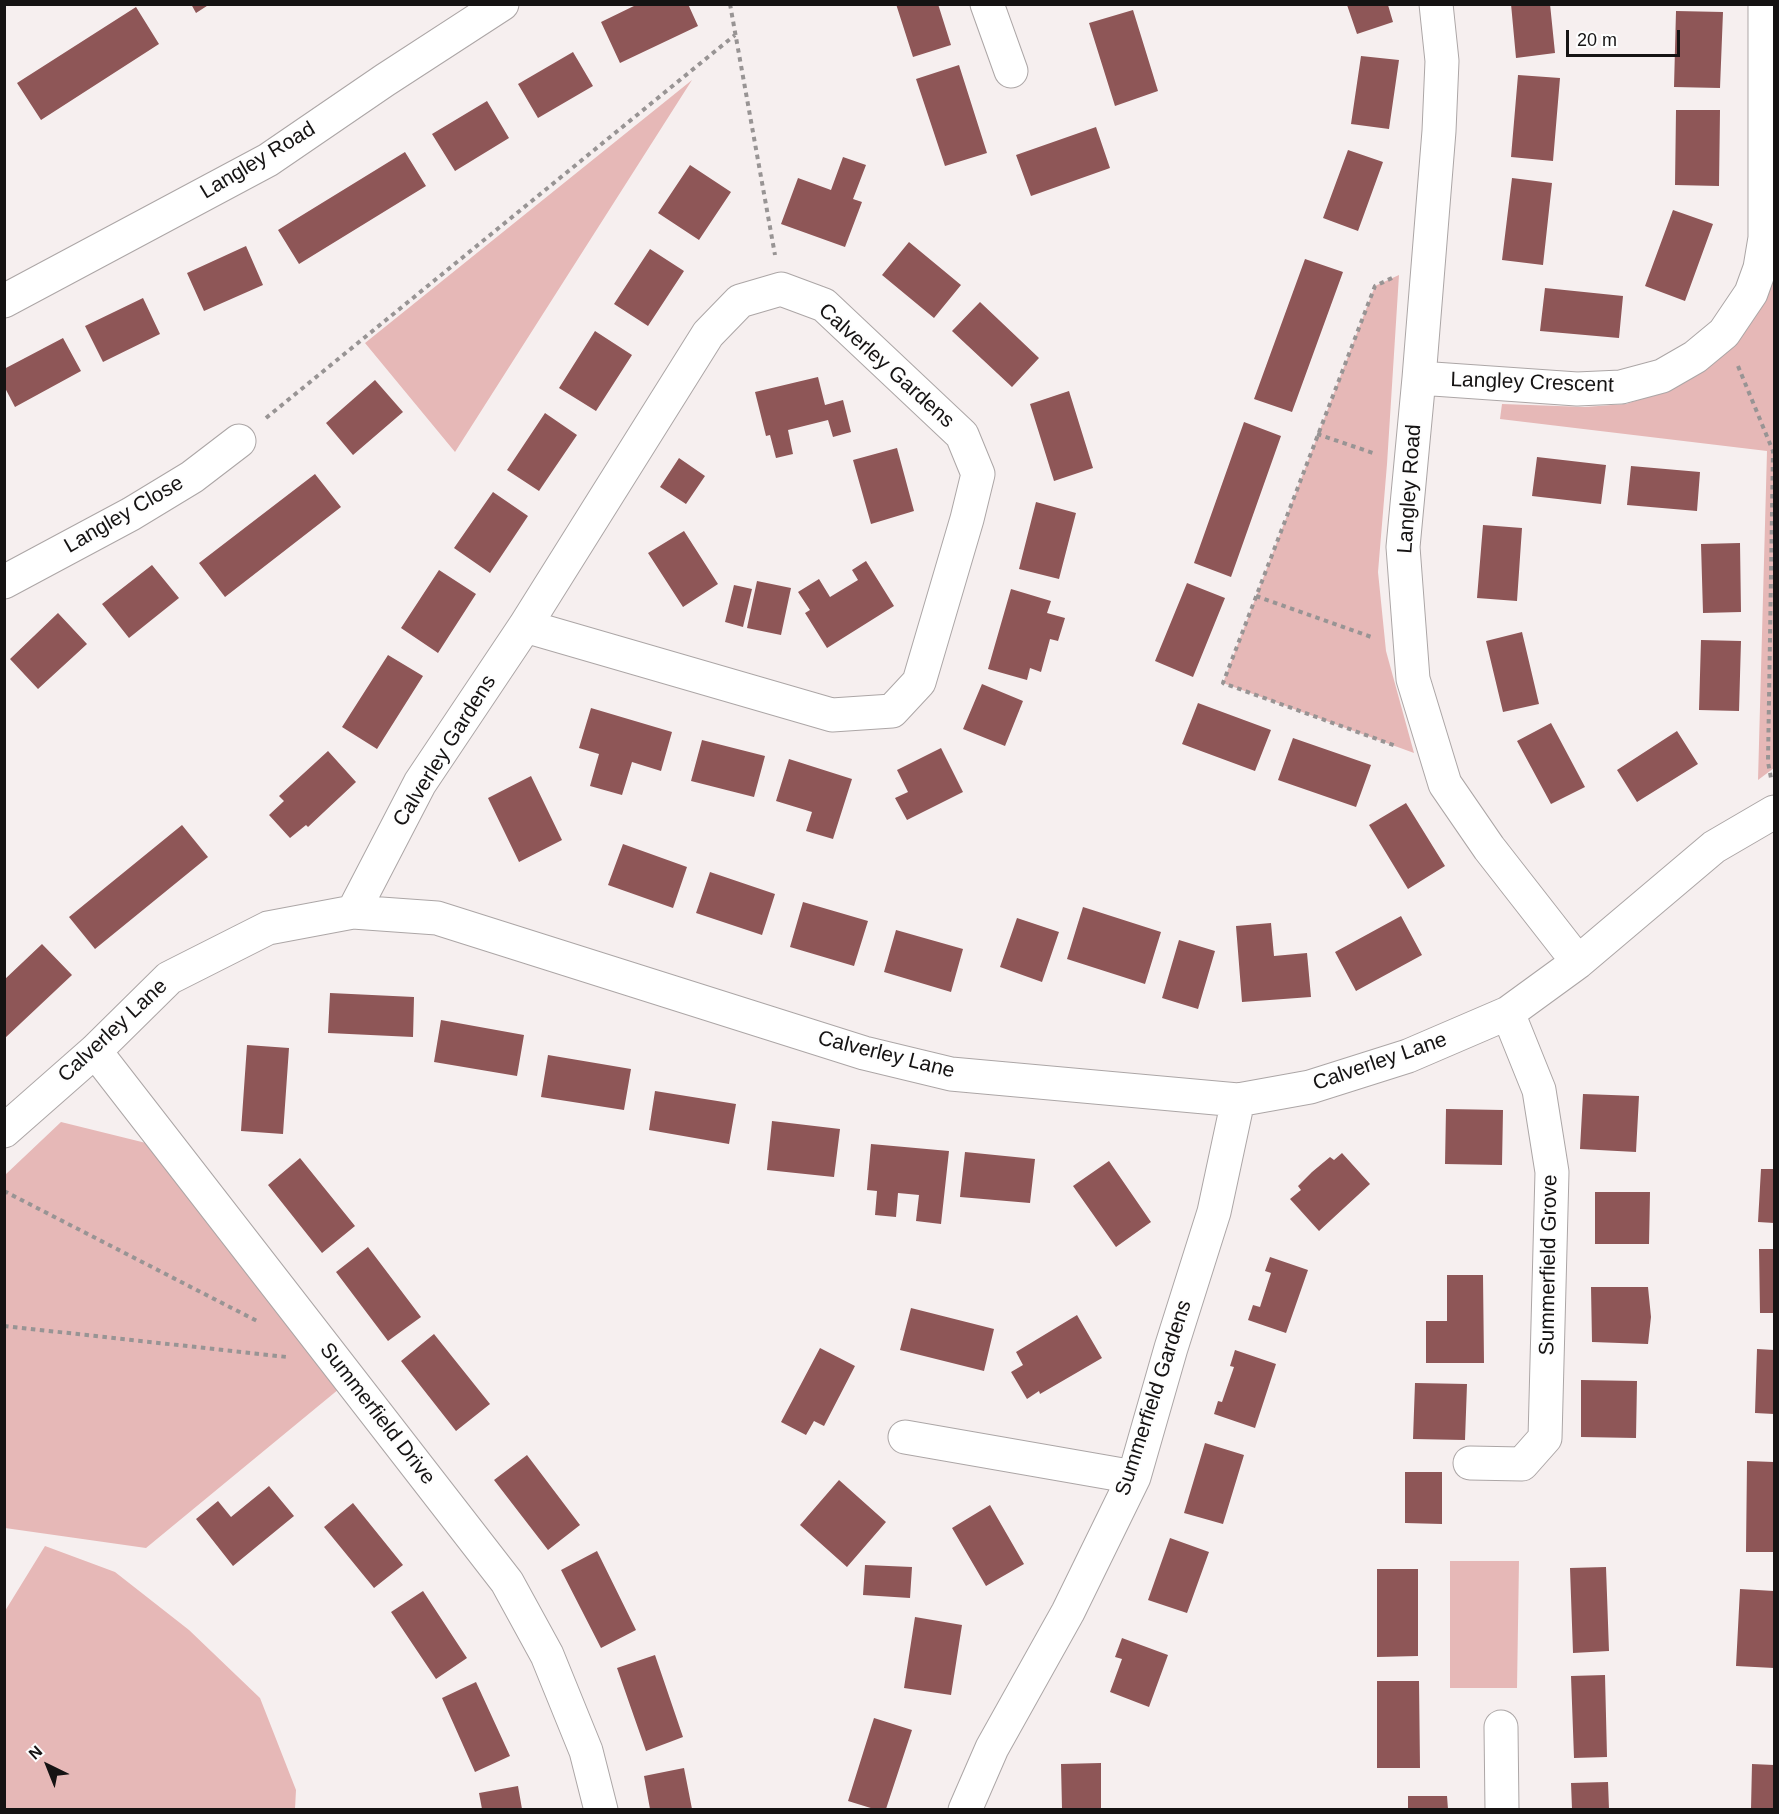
<!DOCTYPE html>
<html>
<head>
<meta charset="utf-8">
<style>
	body { margin:0 }
	#map { position:relative; width:1779px; height:1814px; overflow:hidden; background:#f6efef; font-family:Arial,sans-serif }
	canvas { display:block }
	.frame { position:absolute; inset:0; border:6px solid #151313; pointer-events:none }
	.north { position:absolute; left:18px; top:1736px; width:60px; height:60px; -webkit-text-stroke:4px #fefefe; paint-order:stroke; rotate:317deg; font-size:16px; font-weight:700; line-height:24px; text-align:center; color:#151313 }
	.north::after { content:''; display:block; margin:auto; width:21px; height:27px; background:#151313; clip-path:polygon(50% 0,100% 100%,50% 72%,0 100%) }
	.scale { position:absolute; left:1566px; top:30px; width:114px; height:27px; box-sizing:border-box; border:3px solid #151313; border-top:0; padding-left:8px; font-size:18px; line-height:21px; white-space:nowrap; color:#151313; -webkit-text-stroke:4px #fefefe; paint-order:stroke }
</style>
</head>
<body>
<div id="map">
<canvas width="1779" height="1814"></canvas>
<div class="frame"></div>
<div class="north">N</div>
<div class="scale">20 m</div>
</div>
<script>
const context = document.querySelector('canvas').getContext('2d');
context.lineJoin = 'round';
function fill(path, color) { context.fillStyle = color; context.fill(path, 'evenodd'); }
const toPath = rows => new Path2D(rows.map(r => 'M' + r).join(''));
function strokePath(path, color, width, dash) { context.strokeStyle = color; context.lineWidth = width; context.lineCap = dash ? 'butt' : 'round'; context.setLineDash(dash || []); context.stroke(path); }
function label(font, color, halo, rows, align = 'center') {
  context.font = font + ' Arial,sans-serif'; context.lineWidth = 4.5; context.setLineDash([]); context.textBaseline = 'middle'; context.strokeStyle = halo; context.fillStyle = color; for (const [text, x, y, turn = 0] of rows) {
    context.save(); context.translate(x, y); context.rotate((+turn || 0) * Math.PI / 180); context.textAlign = isNaN(turn) ? turn : align; if (halo) context.strokeText(text, 0, 0); context.fillText(text, 0, 0); context.restore();
  }
}
const green = toPath([
	[692,80,455,452,365,343],
	[1774,268,1774,768,1758,780,1767,451,1500,419,1502,404,1585,407,1626,404,1668,390,1705,370,1739,337],
	[1399,275,1387,464,1378,572,1386,651,1414,753,1223,683,1375,286],
	[61,1122,154,1145,339,1389,146,1548,5,1528,5,1175],
	[45,1546,115,1572,189,1630,260,1698,296,1790,295,1809,5,1809,5,1611],
	[1450,1561,1519,1561,1517,1688,1450,1688]
]);
const building = toPath([
	[191,4,210,4,196,13],
	[638,4,688,4,698,26,620,63,601,22],
	[896,4,938,4,951,45,913,57],
	[1511,4,1550,4,1555,53,1516,58],
	[1347,5,1388,5,1393,22,1357,34],
	[136,7,159,44,41,120,17,83],
	[1133,10,1158,91,1115,106,1089,23],
	[1676,11,1723,12,1720,88,1674,87],
	[573,52,593,86,538,118,518,84],
	[1361,56,1399,60,1389,129,1351,124],
	[959,65,987,153,945,166,916,79],
	[1518,75,1560,78,1553,161,1511,157],
	[487,101,509,138,455,171,432,134],
	[1676,110,1720,110,1719,186,1675,185],
	[1096,127,1110,168,1031,196,1016,155],
	[1348,150,1383,162,1358,231,1323,218],
	[405,152,426,186,299,264,278,230],
	[843,157,866,165,853,199,862,202,845,247,781,224,798,178,831,190],
	[690,165,731,192,699,240,658,213],
	[1512,178,1552,183,1543,265,1502,260],
	[1673,210,1713,224,1685,301,1645,286],
	[909,242,961,285,934,318,882,275],
	[246,246,263,285,204,311,187,273],
	[650,249,684,271,648,326,614,304],
	[1305,259,1343,272,1292,412,1254,399],
	[1545,288,1623,296,1619,338,1540,331],
	[143,298,160,334,103,362,85,326],
	[980,302,1039,358,1012,387,952,331],
	[595,331,632,355,596,411,559,388],
	[63,338,81,371,15,407,4,386,4,369],
	[818,377,825,405,843,400,851,432,833,437,828,420,788,430,793,454,776,458,770,435,766,436,755,392],
	[375,380,403,412,353,455,326,423],
	[1069,391,1093,468,1054,481,1030,404],
	[545,413,577,435,539,491,507,470],
	[1244,422,1281,436,1231,577,1194,563],
	[897,448,914,511,871,524,853,460],
	[1537,457,1606,465,1601,504,1532,496],
	[679,458,705,476,686,504,660,487],
	[1631,466,1700,472,1697,511,1627,505],
	[315,474,341,507,225,597,199,563],
	[493,492,528,516,490,573,454,548],
	[1036,502,1076,513,1059,579,1019,569],
	[1483,525,1522,528,1517,601,1477,598],
	[684,531,718,584,683,607,648,553],
	[1740,543,1741,612,1703,613,1701,544],
	[866,561,894,606,827,648,805,613,810,610,798,592,819,579,830,597,858,580,852,570],
	[152,565,179,598,129,638,102,604],
	[439,570,476,594,438,653,401,628],
	[757,581,791,588,781,635,747,628],
	[1187,583,1225,598,1193,677,1155,661],
	[734,585,752,589,743,627,725,622],
	[1011,589,1051,601,1047,613,1065,618,1058,641,1050,639,1041,672,1030,668,1027,680,988,669],
	[58,613,87,644,38,689,10,659],
	[1522,632,1539,704,1503,712,1486,641],
	[1701,640,1741,641,1739,711,1699,710],
	[388,655,423,676,377,749,342,727],
	[982,684,1023,701,1005,746,963,729],
	[1198,703,1271,730,1255,771,1182,744],
	[591,708,672,732,661,771,632,762,622,795,590,786,599,754,579,748],
	[1551,723,1585,787,1551,804,1517,741],
	[1677,731,1698,764,1637,802,1617,770],
	[1293,738,1371,765,1356,807,1278,780],
	[702,740,765,756,754,797,691,781],
	[941,748,963,792,907,820,895,798,908,792,897,770],
	[328,751,356,782,308,827,306,825,290,838,269,815,284,801,279,796],
	[789,759,852,779,833,839,806,831,812,812,776,801],
	[531,776,562,840,519,862,488,798],
	[1406,803,1445,866,1408,889,1369,825],
	[182,825,208,857,95,949,69,917],
	[623,844,687,867,673,908,608,885],
	[710,872,775,894,762,935,696,913],
	[803,902,868,921,854,966,790,947],
	[1083,907,1161,932,1145,984,1067,959],
	[1401,916,1422,955,1356,991,1335,952],
	[1017,918,1059,932,1042,982,1000,967],
	[1271,923,1274,956,1307,953,1311,997,1242,1002,1236,926],
	[896,930,963,949,951,992,884,972],
	[1179,940,1215,951,1198,1009,1162,998],
	[42,944,72,975,4,1039,4,980],
	[330,993,414,997,413,1037,328,1033],
	[441,1020,524,1035,517,1076,434,1062],
	[247,1045,289,1048,283,1134,241,1131],
	[548,1055,631,1069,624,1110,541,1097],
	[655,1091,736,1104,729,1144,649,1130],
	[1583,1094,1639,1096,1636,1152,1580,1149],
	[1446,1109,1503,1110,1502,1165,1445,1164],
	[772,1121,840,1129,834,1177,767,1170],
	[871,1144,949,1151,941,1224,916,1221,919,1195,898,1193,896,1217,875,1215,877,1191,867,1190],
	[965,1152,1035,1159,1030,1203,960,1197],
	[1342,1153,1370,1184,1319,1231,1290,1199,1301,1190,1298,1186,1312,1172,1330,1157,1334,1160],
	[300,1158,355,1226,322,1253,268,1185],
	[1109,1161,1151,1222,1116,1247,1073,1186],
	[1761,1169,1774,1169,1774,1223,1758,1222],
	[1595,1192,1650,1192,1649,1244,1595,1244],
	[368,1247,421,1317,388,1341,336,1272],
	[1759,1249,1774,1249,1774,1313,1760,1313],
	[1270,1257,1308,1270,1286,1333,1248,1320,1253,1305,1260,1307,1271,1273,1265,1271],
	[1447,1275,1483,1275,1484,1363,1426,1363,1426,1321,1447,1321],
	[1591,1287,1648,1287,1651,1317,1648,1344,1592,1342],
	[911,1308,994,1329,984,1371,900,1350],
	[1077,1315,1102,1358,1040,1394,1039,1391,1027,1399,1011,1372,1023,1365,1016,1352],
	[434,1334,490,1404,456,1431,401,1361],
	[820,1348,855,1366,824,1426,814,1421,806,1435,781,1422],
	[1757,1349,1774,1350,1774,1414,1755,1413],
	[1235,1350,1276,1364,1255,1428,1214,1414,1218,1401,1222,1402,1234,1367,1230,1366],
	[1581,1380,1637,1381,1636,1438,1581,1437],
	[1415,1383,1467,1384,1465,1440,1413,1439],
	[1205,1443,1244,1455,1223,1524,1184,1513],
	[527,1455,580,1525,548,1550,494,1480],
	[1747,1461,1774,1462,1774,1552,1746,1552],
	[1405,1472,1442,1472,1442,1524,1405,1523],
	[839,1480,886,1522,847,1567,800,1525],
	[269,1486,294,1516,233,1566,196,1519,218,1501,231,1517],
	[353,1503,403,1565,374,1588,324,1527],
	[990,1505,1024,1564,986,1586,952,1528],
	[1170,1538,1209,1552,1187,1613,1148,1600],
	[597,1551,636,1630,601,1648,561,1570],
	[865,1565,912,1567,910,1598,863,1595],
	[1606,1567,1609,1651,1573,1653,1570,1568],
	[1377,1569,1418,1569,1418,1656,1377,1657],
	[1740,1589,1774,1591,1774,1668,1736,1666],
	[423,1591,467,1658,436,1679,391,1612],
	[915,1617,962,1625,951,1695,904,1688],
	[1122,1638,1168,1655,1149,1707,1110,1692,1122,1659,1115,1657],
	[655,1655,683,1737,646,1751,617,1668],
	[1605,1675,1607,1757,1574,1758,1571,1676],
	[1377,1681,1419,1681,1420,1768,1377,1768],
	[476,1682,510,1756,475,1772,442,1698],
	[874,1718,912,1730,886,1809,874,1809,848,1801],
	[1101,1763,1101,1809,1062,1809,1061,1764],
	[1752,1764,1774,1765,1774,1809,1751,1809],
	[684,1768,692,1809,650,1809,644,1776],
	[1608,1782,1609,1809,1572,1809,1571,1783],
	[518,1786,522,1809,482,1809,479,1793],
	[1408,1796,1447,1796,1448,1809,1408,1809]
]);
const path = toPath([
	[730,4,775,255],
	[1392,278,1375,286,1223,683,1396,746],
	[1738,366,1773,451,1768,762,1771,778],
	[266,418,735,35],
	[1317,434,1376,454],
	[1256,596,1374,638],
	[4,1191,257,1321],
	[4,1326,287,1357]
]);
const street = toPath([
	[987,4,1011,71],
	[1436,4,1442,61,1439,131,1419,378,1403,547,1413,679,1445,784,1489,848,1578,962],
	[4,301,268,160,385,80,502,4],
	[1419,378,1577,389,1621,387,1662,376,1695,357,1724,333,1751,293,1760,268,1765,238,1765,4],
	[4,582,131,514,192,477,239,441],
	[353,912,420,783,525,626,708,334,740,301,781,289,824,305,962,435,978,474,967,519,919,682,892,711,832,715,525,626],
	[95,1051,507,1582,547,1655,586,1751,601,1810],
	[4,1131,95,1051,169,978,268,928,353,912,437,918,864,1053,951,1074,1238,1100,1310,1087,1408,1056,1508,1013,1578,962,1714,847,1774,812],
	[905,1437,1134,1477],
	[1470,1463,1522,1464,1545,1438,1552,1172,1539,1090,1508,1013],
	[1501,1727,1502,1810],
	[965,1810,992,1748,1068,1612,1134,1477,1171,1348,1214,1212,1238,1100]
]);
const streetNames = [
	["Langley Road",258,161,-31],
	["Calverley Gardens",886,366,42],
	["Langley Crescent",1532,383,2],
	["Langley Road",1410,489,-86],
	["Langley Close",124,515,-30],
	["Calverley Gardens",445,751,-58],
	["Calverley Lane",113,1031,-43],
	["Calverley Lane",886,1055,14],
	["Calverley Lane",1380,1062,-19],
	["Summerfield Grove",1549,1265,-89],
	["Summerfield Gardens",1154,1398,-72],
	["Summerfield Drive",377,1414,52]
];
fill(green, '#e6b8b7');
fill(building, '#8e5657');
strokePath(street, '#aca6a6', 35);
strokePath(path, '#989494', 4, [4.5, 4.5]);
strokePath(street, '#fff', 33);
label('21px', '#151313', '#fefefe', streetNames);
</script>
</body>
</html>
